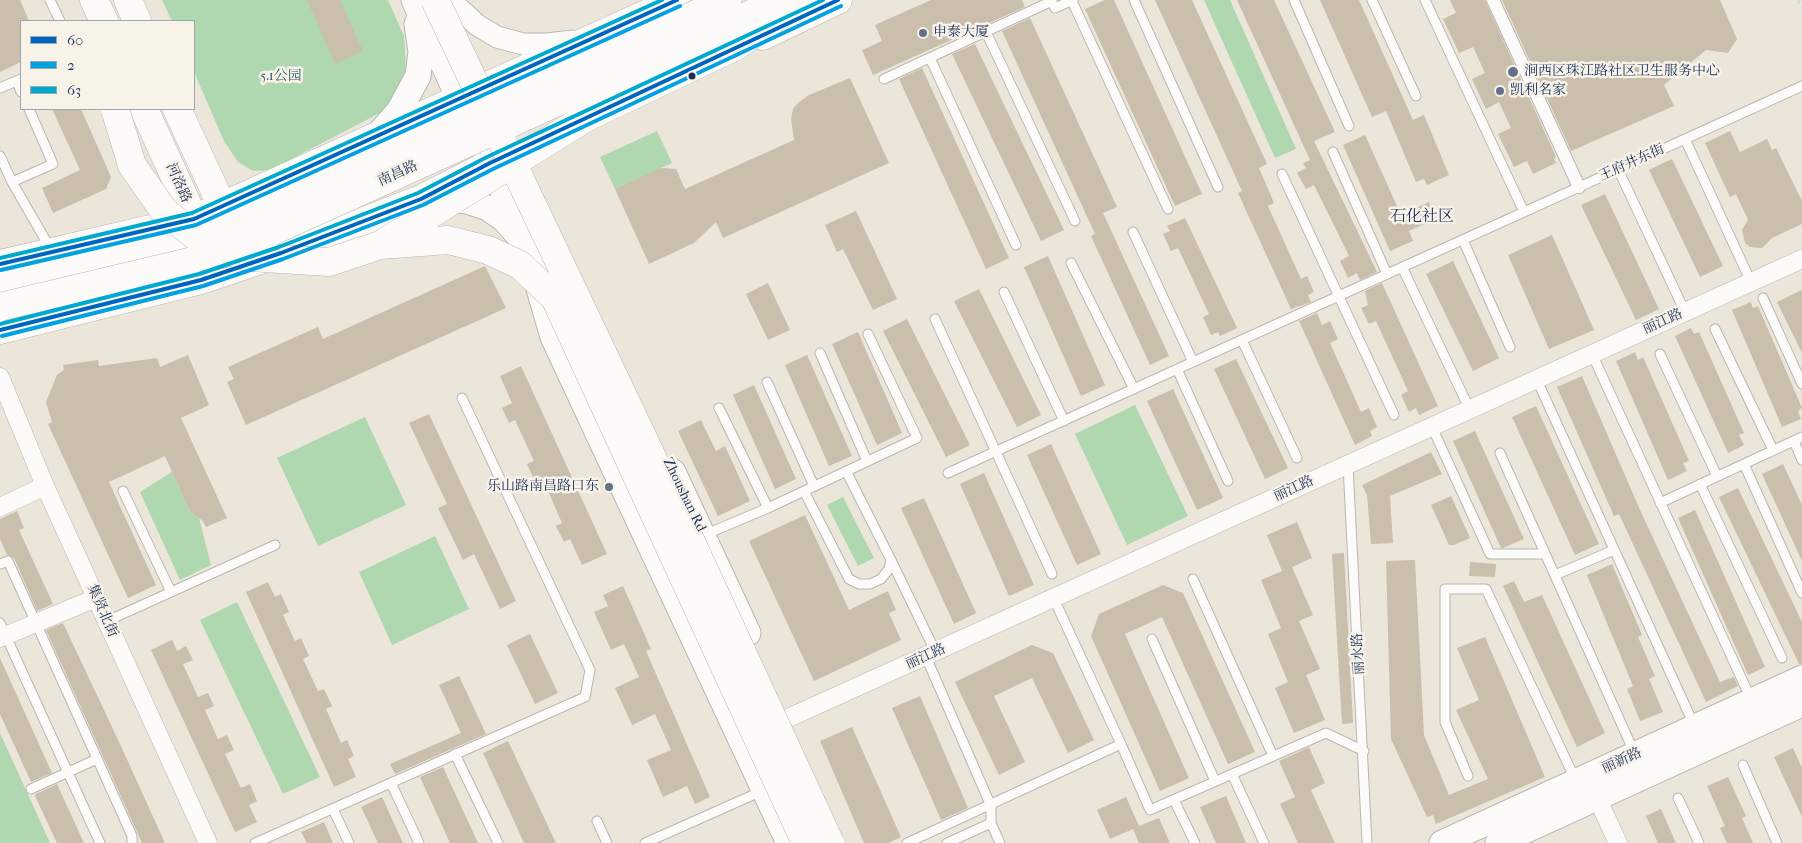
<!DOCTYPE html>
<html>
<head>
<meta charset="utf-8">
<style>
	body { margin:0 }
	#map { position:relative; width:1802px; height:843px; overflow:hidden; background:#ece6da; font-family:"IM FELL French Canon",serif }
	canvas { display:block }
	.legend { position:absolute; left:20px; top:20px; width:175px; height:90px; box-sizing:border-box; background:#f7f3e8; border:1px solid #9fa5b1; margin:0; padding:6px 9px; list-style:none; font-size:15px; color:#1b2f5e }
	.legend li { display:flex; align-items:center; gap:10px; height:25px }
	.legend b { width:25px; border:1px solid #9fa5b1 }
</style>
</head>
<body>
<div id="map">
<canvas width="1802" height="843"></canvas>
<ul class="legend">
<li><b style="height:6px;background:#0065bd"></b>60</li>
<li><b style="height:6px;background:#03a1e0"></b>2</li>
<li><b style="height:6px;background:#00a9ce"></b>63</li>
</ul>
</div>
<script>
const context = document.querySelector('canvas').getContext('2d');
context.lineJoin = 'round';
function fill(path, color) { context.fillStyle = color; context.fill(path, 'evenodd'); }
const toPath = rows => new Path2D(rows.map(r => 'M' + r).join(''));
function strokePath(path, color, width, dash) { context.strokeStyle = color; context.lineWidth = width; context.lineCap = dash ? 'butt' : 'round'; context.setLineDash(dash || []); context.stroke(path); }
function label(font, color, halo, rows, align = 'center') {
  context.font = font + ' "IM FELL French Canon","Noto Serif SC",serif'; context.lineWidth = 5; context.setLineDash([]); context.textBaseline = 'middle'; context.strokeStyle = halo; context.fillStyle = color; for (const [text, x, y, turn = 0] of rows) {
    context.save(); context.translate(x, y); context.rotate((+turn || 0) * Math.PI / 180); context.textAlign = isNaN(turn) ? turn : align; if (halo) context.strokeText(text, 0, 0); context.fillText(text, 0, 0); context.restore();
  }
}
const green = toPath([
	[162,0,388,0,404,36,406,68,399,92,380,113,270,170,253,171,238,162,224,141,194,72,194,21,172,21],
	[1204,0,1230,0,1296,149,1275,158],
	[657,131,672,163,615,189,600,157],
	[1135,405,1188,516,1127,545,1075,434],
	[365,417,406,505,318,546,277,458],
	[172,472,190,512,199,518,211,565,180,580,140,492],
	[843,497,874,558,858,566,827,505],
	[435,536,469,609,392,645,359,572],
	[237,602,320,777,283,794,200,620],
	[0,733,50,843,0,843]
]);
const building = toPath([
	[0,0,20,0,29,21,21,21,21,62,0,72],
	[307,0,340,0,363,51,335,64],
	[931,0,1022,0,1025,7,873,75,862,50,882,41,875,25],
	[1105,0,1114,0,1202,194,1175,206,1085,9],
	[1155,0,1192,0,1267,164,1259,168,1274,203,1268,206,1301,279,1307,276,1314,292,1308,295,1311,302,1291,309,1238,193,1242,191],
	[1237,0,1274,0,1335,132,1314,141,1377,272,1360,280,1357,273,1348,278,1340,261,1349,256,1314,185,1306,189,1297,173,1306,168,1303,163,1310,160],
	[1320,0,1359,0,1413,120,1424,115,1449,175,1427,185,1424,179,1416,182,1386,111,1372,117],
	[1450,0,1485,0,1556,157,1554,158,1556,163,1533,174,1527,161,1514,167,1498,134,1511,128,1499,102,1486,109,1472,79,1485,73,1473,47,1459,53,1443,19,1456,13],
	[1502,0,1720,0,1737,39,1728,53,1706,50,1664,85,1674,106,1571,151],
	[1030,18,1117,207,1103,213,1169,356,1150,365,1091,236,1095,234,1002,31],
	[975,44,1064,230,1041,241,952,54],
	[922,68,1009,258,986,269,899,79],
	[850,78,889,163,723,238,716,222,694,243,649,264,615,189,660,168,676,169,685,189,794,140,791,119,793,109,799,102,809,95],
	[52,109,81,109,111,177,106,189,53,213,42,188,80,170],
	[1730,131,1740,152,1767,139,1772,150,1776,148,1802,201,1802,224,1772,238,1762,248,1750,247,1745,243,1742,230,1748,220,1736,194,1730,197,1705,143],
	[1365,135,1401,215,1429,202,1436,219,1409,231,1413,241,1390,251,1343,145],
	[1672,159,1723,266,1700,277,1649,170],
	[1605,194,1659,309,1636,320,1581,205],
	[856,211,897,299,873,310,843,249,837,252,825,225],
	[1185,218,1237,328,1220,336,1218,332,1211,335,1203,317,1209,314,1178,248,1171,251,1163,234,1170,231,1167,226],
	[1552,235,1594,330,1549,349,1508,255],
	[1048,256,1105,385,1081,396,1024,267],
	[1453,261,1499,358,1473,371,1426,274],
	[485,266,506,308,246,425,227,382,234,379,228,367,318,327,323,339],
	[768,283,790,330,768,340,746,294],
	[1382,283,1438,406,1419,415,1416,408,1409,412,1401,395,1408,391,1376,321,1369,324,1361,308,1368,305,1365,291],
	[979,289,1041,415,1017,427,954,301],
	[1802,290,1802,353,1777,302],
	[1751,302,1753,308,1758,306,1802,408,1798,411,1801,419,1782,427,1732,310],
	[1317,313,1322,325,1330,321,1338,339,1330,343,1361,412,1369,408,1377,427,1370,431,1372,436,1355,445,1299,321],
	[907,319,970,445,946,457,883,331],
	[1691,328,1694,334,1699,332,1744,433,1739,435,1744,445,1728,453,1675,336],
	[858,332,902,433,877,445,832,344],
	[1635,352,1638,360,1643,357,1689,461,1683,463,1687,471,1668,480,1616,361],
	[188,355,209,405,181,418,227,518,206,527,203,521,190,512,165,456,109,482,156,585,128,598,48,424,52,422,46,402,57,375,64,370,63,365,98,360,99,366,157,358,160,367],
	[807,355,852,456,829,466,785,365],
	[1236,359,1288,468,1265,479,1214,369],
	[521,366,607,554,582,565,570,539,564,542,556,526,562,523,545,484,538,487,527,464,534,461,515,420,509,423,502,408,512,403,500,376],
	[1582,376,1640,510,1720,682,1734,677,1738,686,1706,702,1619,514,1614,516,1557,387],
	[754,385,796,479,775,489,733,395],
	[1173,389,1223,498,1197,510,1147,401],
	[1536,406,1599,544,1575,555,1512,417],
	[429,414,516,601,500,609,474,554,463,560,438,508,447,504,409,423],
	[701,420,716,451,725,446,750,501,718,516,678,431],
	[1475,431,1524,539,1503,548,1501,548,1453,441],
	[1051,444,1101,554,1077,565,1027,455],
	[1431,452,1442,474,1390,496,1393,543,1371,544,1367,495,1362,485],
	[1783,464,1802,505,1802,561,1762,474],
	[984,473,1034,585,1009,596,960,484],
	[1738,488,1802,622,1802,664,1799,664,1719,497],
	[1451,496,1470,538,1454,545,1449,545,1431,505],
	[924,498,976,613,954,624,901,508],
	[1695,510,1765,667,1748,675,1678,518],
	[17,511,24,528,19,530,53,604,37,611,14,558,7,555,0,539,0,519],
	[805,515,849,610,888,591,896,610,889,613,901,640,814,681,749,541],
	[1297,522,1312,558,1292,567,1313,615,1299,621,1320,669,1306,675,1325,720,1294,733,1275,688,1288,682,1268,634,1281,628,1261,580,1287,569,1282,571,1267,535],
	[1344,553,1353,723,1342,724,1332,554],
	[1415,560,1424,735,1449,795,1488,779,1456,710,1479,700,1457,648,1485,637,1545,777,1436,824,1433,815,1427,817,1391,739,1386,561],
	[1470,562,1496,564,1495,577,1469,576],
	[1612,564,1642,635,1638,637,1655,676,1649,679,1663,712,1640,721,1627,689,1633,686,1587,575],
	[1514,581,1524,602,1542,595,1605,733,1577,747,1503,586],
	[268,582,275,597,281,594,289,612,283,615,295,641,301,638,309,656,303,659,318,691,324,689,332,706,326,709,341,743,347,740,354,756,348,759,356,777,334,787,246,592],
	[1163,585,1183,593,1255,752,1228,764,1162,617,1125,634,1189,778,1160,791,1091,636,1099,614],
	[623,586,651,649,646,651,710,797,695,804,687,786,663,797,647,760,671,750,655,714,632,725,615,688,639,677,624,644,611,650,594,612,608,606,603,595],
	[63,623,120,744,165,843,142,843,46,630],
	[530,634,558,693,535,704,507,645],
	[172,640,177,651,186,646,193,660,183,664,198,697,208,693,214,706,205,710,218,739,227,735,234,750,225,754,241,788,250,784,257,801,249,805,257,822,235,832,151,650],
	[1032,645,1053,653,1094,740,1068,753,1032,678,994,696,1025,762,999,775,955,682],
	[0,658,52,773,31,782,0,714],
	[459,676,486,734,395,774,390,764,461,733,439,685],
	[920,696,968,808,941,820,892,708],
	[852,727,901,837,888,843,864,843,820,741],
	[508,741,556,843,524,843,483,753],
	[1309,747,1325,783,1311,790,1335,843,1298,843,1280,804,1295,797,1279,761],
	[1793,748,1802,768,1802,817,1774,757],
	[443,767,478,843,450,843,420,777],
	[1728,777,1746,816,1742,818,1753,843,1727,843,1720,828,1725,826,1707,786],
	[57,784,84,843,57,843,35,796,36,794],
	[1226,796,1246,843,1216,843,1200,807],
	[382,797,403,843,378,843,361,807],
	[1126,797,1139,826,1159,818,1170,843,1139,843,1133,829,1110,839,1097,810],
	[1661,809,1676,843,1658,843,1646,816],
	[324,822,333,843,307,843,301,832]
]);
const path = toPath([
	[1798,0,1802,8]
]);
const service = toPath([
	[50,0,60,21],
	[1051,0,1055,8,1073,0],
	[1134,0,1218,187],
	[1294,0,1349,126],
	[1372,0,1416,96],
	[1425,0,1524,212],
	[1072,1,1168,209],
	[986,32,1075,221],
	[930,58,1016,245],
	[884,79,1052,1],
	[17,81,21,92],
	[0,88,21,79],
	[1685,139,1751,282],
	[1333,152,1387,274],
	[0,156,12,182,50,248],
	[1618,169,1685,312],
	[1282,174,1394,415],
	[12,182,53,164,29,109],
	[1133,232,1193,362],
	[1463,240,1510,347],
	[1071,263,1134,389],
	[1402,267,1470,410],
	[1004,292,1064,421],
	[1763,298,1802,384],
	[935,319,1052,574],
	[1715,329,1773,450],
	[1242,340,1297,458],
	[820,353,867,461],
	[1592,354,1751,699],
	[1660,354,1717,476],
	[1177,369,1228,481],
	[1537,380,1694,725],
	[767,382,814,486],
	[719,408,768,508],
	[1432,427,1490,554,1545,554],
	[1794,441,1802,460],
	[1500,453,1634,752],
	[1744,464,1802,593],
	[1348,465,1367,843],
	[948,473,1802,86],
	[1700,484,1782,658],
	[123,491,171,592],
	[804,491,849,579,859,584,870,584,881,579,889,569,891,560,846,471],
	[1660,503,1802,437],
	[704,535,768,508,917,438,868,334],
	[891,560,936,653],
	[0,564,8,561,132,836,132,843],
	[1555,575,1614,550],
	[1193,579,1273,756],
	[1054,599,1121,744],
	[107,621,275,545],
	[0,623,100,843],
	[1152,639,1215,781],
	[926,657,991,806,991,823,1000,843],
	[455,754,498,843],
	[1743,765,1777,843],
	[1232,774,1264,843],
	[1468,776,1445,722,1445,589,1486,589,1575,779],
	[391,783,419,843],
	[31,789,97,759],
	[1678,798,1699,843],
	[1174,800,1195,843],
	[333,809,349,843],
	[597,821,607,843],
	[255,843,585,697,590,670,462,398],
	[645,843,762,791],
	[907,843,1121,744,1150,810,1326,733,1364,751],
	[947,843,991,823]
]);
const pedestrian = toPath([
	[1493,0,1579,187]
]);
const minor = toPath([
	[0,377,45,486,208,843],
	[0,507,45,486],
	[0,638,96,598],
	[786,719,1802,259],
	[1593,789,1618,843]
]);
const tertiary = toPath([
	[450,0,477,25,497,37,523,44,547,44,573,41]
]);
const secondary = toPath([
	[414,0,467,116],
	[377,136,399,111,418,76,421,52,417,24],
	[487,156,526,242,553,291],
	[440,199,467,201,488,208,505,220,518,235],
	[535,275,553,337,789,843],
	[673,472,748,633],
	[1442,843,1802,678],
	[1498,843,1802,704]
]);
const primary = toPath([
	[94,0,104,21],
	[128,0,137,21],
	[763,36,838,0],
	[144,109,194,219,208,229],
	[177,109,222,206,225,225],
	[0,264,194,219,677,0],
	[0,330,201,280,281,253,421,199,498,160]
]);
const trunk = toPath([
	[0,286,212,233]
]);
const primaryBridge = toPath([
	[435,0,650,453,830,843],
	[115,109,132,165,164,211,207,245,249,257,329,262,380,245,448,240,488,250,520,265,555,298,806,843],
	[382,244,587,117,736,46,801,0]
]);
const trunkBridge = toPath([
	[212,233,727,0],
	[0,307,222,254,782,0]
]);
const bus1 = toPath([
	[0,264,194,219,677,0],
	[0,330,201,280,281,253,421,199,490,163,838,0]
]);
const bus2 = toPath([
	[1,270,196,225,680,6],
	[2,336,203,286,283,259,423,205,493,169,841,6]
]);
const bus3 = toPath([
	[0,258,192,213,662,0],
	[0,324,199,274,279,247,418,193,487,157,823,0]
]);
const markers = [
	[923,33,5,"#646f89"],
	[1513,72,6,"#646f89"],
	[692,76,4.5,"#1b2f5e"],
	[1500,91,5,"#646f89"],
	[609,487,5,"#646f89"]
];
const poiNames = [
	["申泰大厦",933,33],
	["涧西区珠江路社区卫生服务中心",1524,72],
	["凯利名家",1510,91],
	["乐山路南昌路口东",599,487,"right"]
];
const parkNames = [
	["5.1公园",281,77]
];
const streetNames = [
	["王府井东街",1632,163,-24],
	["南昌路",398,174,-24],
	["河洛路",178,183,66],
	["丽江路",1663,322,-24],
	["丽江路",1294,489,-24],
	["Zhoushan Rd",684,495,64],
	["集贤北街",102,611,66],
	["丽水路",1359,654,-93],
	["丽江路",926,657,-24],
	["丽新路",1622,761,-24]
];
const quarterNames = [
	["石化社区",1422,217]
];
fill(green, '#afd8b0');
fill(building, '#cabead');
strokePath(service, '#b8b6b3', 11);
strokePath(pedestrian, '#b8b6b3', 14);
strokePath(minor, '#b8b6b3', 19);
strokePath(tertiary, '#b8b6b3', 23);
strokePath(secondary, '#b8b6b3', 27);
strokePath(primary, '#b8b6b3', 29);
strokePath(trunk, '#b8b6b3', 29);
strokePath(path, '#d5d5d5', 2.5, [4, 4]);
strokePath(service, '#fcfbf9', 9);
strokePath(pedestrian, '#fcfbf9', 12);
strokePath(minor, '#fcfbf9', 18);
strokePath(tertiary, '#fcfbf9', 21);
strokePath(secondary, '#fcfbf9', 25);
strokePath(primary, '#fcfbf9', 28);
strokePath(trunk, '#fcfbf9', 28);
strokePath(primaryBridge, '#b8b6b3', 29, []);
strokePath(trunkBridge, '#b8b6b3', 29, []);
strokePath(primaryBridge, '#fcfbf9', 28);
strokePath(trunkBridge, '#fcfbf9', 28);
strokePath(bus1, '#0065bd', 4);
strokePath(bus2, '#03a1e0', 4);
strokePath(bus3, '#00a9ce', 4);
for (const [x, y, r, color] of markers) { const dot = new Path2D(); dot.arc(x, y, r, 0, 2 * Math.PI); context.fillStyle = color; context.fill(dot); strokePath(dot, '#f7f3e8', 2); }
label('14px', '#1b2f5e', '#f7f3e8', poiNames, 'left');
label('14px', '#34566a', '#f7f3e8', parkNames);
label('14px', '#1b2f5e', '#f7f3e8', streetNames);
label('16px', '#1b2f5e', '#f7f3e8', quarterNames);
</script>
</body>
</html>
